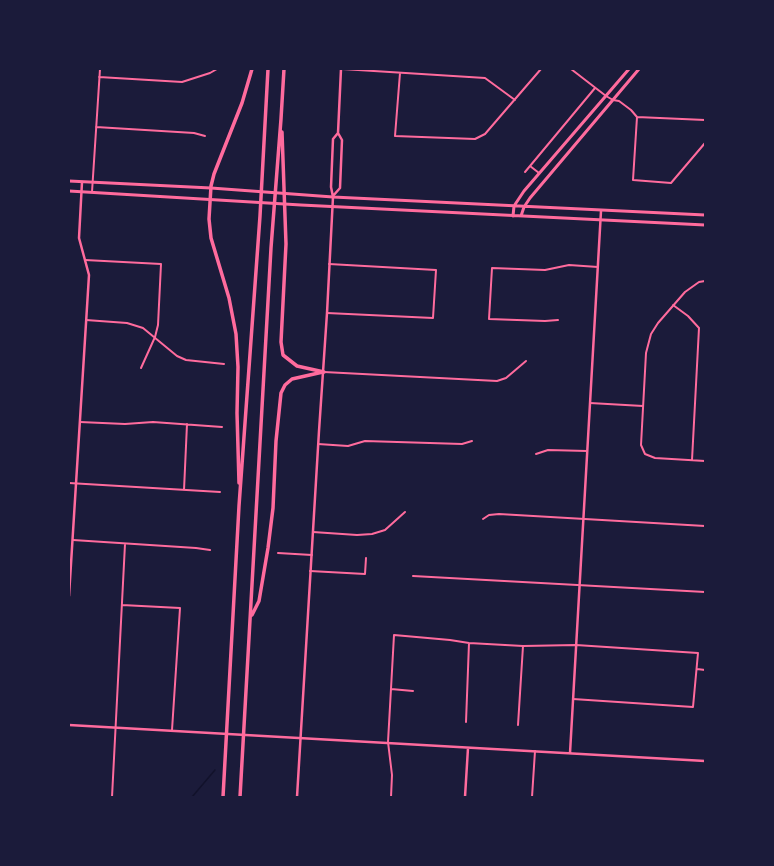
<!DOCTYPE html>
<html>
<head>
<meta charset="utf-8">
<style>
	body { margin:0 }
	#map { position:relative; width:774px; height:866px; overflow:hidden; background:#1b1b3a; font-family:"Roboto Condensed",sans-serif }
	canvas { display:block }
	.frame { position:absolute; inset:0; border:70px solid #1b1b3a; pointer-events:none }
</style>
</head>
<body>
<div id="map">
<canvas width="774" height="866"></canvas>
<div class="frame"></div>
</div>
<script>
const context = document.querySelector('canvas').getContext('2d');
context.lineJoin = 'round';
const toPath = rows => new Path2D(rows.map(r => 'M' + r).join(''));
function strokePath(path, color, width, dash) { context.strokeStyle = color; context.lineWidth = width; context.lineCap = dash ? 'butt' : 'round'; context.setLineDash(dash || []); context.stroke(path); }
const stream = toPath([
	[192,797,215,770]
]);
const minor = toPath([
	[342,69,485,78,515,100],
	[571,69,606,96,613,100,619,101,631,110,637,117,633,180,671,183,705,143],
	[400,73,395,136,475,139,485,134,541,69],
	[99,77,182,82,210,73,217,69],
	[637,117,705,120],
	[96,127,194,133,205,136],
	[530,166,539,173],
	[525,172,595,88],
	[92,192,100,69],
	[85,260,161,264,158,325,155,337,141,368],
	[705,281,699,282,685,292,658,323,651,334,646,353,641,445,645,454,655,458,705,461],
	[673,305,688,316,699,328,692,460],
	[327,313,433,318,436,270,329,264],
	[86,320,127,323,143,328,177,356,186,360,224,364],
	[558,320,545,321,489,319,492,268,545,270,569,265,598,267],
	[324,372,497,381,506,378,526,361],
	[590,403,643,406],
	[80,422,125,424,153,422,222,427],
	[318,444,348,446,365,441,462,444,472,441],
	[536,454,548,450,587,451],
	[69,483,220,492],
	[184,490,187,424],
	[483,519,489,515,499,514,705,526],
	[313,532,357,535,372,534,385,530,405,512],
	[73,540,196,548,210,550],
	[278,553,312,555],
	[310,571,365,574,366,558],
	[413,576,705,592],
	[122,605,180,608,172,730],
	[697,669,705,670],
	[391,689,413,691],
	[466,722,469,643],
	[518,725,523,646],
	[112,797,125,544],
	[391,797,392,775,388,742,394,635,450,640,469,643,523,646,576,645,698,653,693,707,573,699],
	[532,797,535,751]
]);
const tertiary = toPath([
	[69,596,89,275,79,238,82,182],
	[69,725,705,761],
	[570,753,601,211],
	[465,797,468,748]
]);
const secondary = toPath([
	[333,196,340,188,342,140,338,133,341,69],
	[297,797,319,431,327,313,333,197,331,187,333,139,338,133]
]);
const primary = toPath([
	[69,181,211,188,333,197,705,215],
	[69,191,301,205,705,225],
	[513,216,514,206,524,191,629,69],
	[521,216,524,207,530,198,639,69]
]);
const motorway = toPath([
	[282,132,286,244,281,342,283,355,297,366,324,372],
	[239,483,237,413,238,367,236,334,229,298,211,238,209,219,211,186,214,174,242,103,252,69],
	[252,615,259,601,268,548,273,508,276,441,281,393,285,385,292,379,323,372],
	[223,797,239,506,260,216,268,69],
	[240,797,271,248,281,119,284,69]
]);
strokePath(stream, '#12122b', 1.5);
strokePath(minor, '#ff6b9d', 2);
strokePath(tertiary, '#ff6b9d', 2.5);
strokePath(secondary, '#ff6b9d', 2.5);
strokePath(primary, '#ff6b9d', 3);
strokePath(motorway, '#ff6b9d', 3.5);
</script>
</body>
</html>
